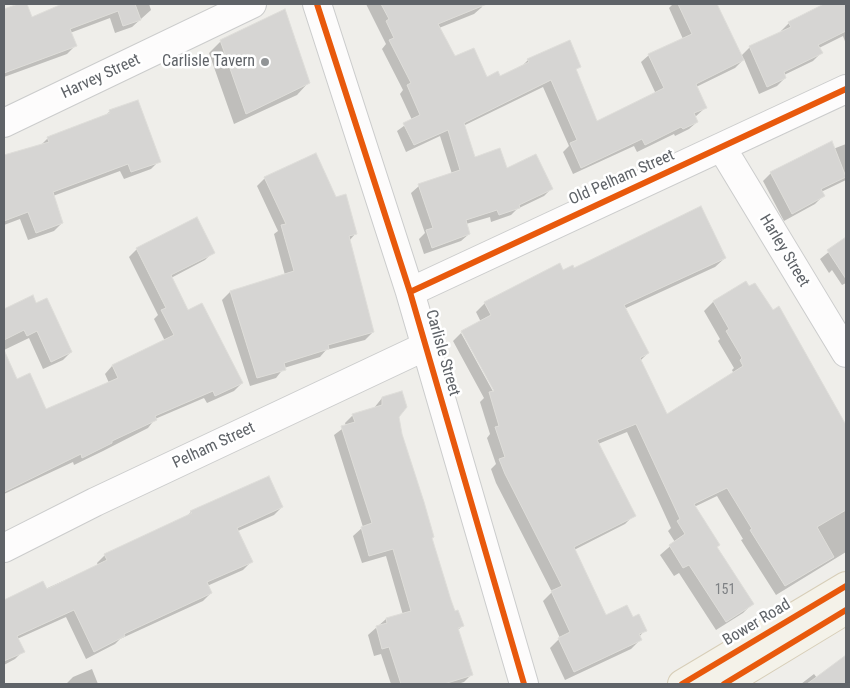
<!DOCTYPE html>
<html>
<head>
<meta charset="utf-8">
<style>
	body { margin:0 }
	#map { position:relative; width:850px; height:688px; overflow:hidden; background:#efeeea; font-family:"Roboto Condensed",sans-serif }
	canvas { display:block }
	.frame { position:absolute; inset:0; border:5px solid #5f6368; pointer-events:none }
</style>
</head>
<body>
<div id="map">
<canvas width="850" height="688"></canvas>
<div class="frame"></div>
</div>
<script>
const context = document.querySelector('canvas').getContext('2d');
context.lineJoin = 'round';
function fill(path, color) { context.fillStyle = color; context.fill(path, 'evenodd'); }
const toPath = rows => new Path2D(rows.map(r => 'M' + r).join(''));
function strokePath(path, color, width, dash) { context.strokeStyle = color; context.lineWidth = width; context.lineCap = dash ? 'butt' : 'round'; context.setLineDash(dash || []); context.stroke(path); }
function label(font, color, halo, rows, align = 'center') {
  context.font = font + ' "Roboto Condensed",sans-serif'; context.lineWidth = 5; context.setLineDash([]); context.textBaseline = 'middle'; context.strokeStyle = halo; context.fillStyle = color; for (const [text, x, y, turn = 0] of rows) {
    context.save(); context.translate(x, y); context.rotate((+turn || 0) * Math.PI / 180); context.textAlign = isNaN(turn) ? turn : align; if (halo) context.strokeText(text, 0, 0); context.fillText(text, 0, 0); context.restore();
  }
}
const shadow = toPath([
	[21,4,26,4,31,19,65,4,149,4,151,10,132,27,115,33,110,18,70,33,75,46,67,54,4,77,4,10],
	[366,4,481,4,482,7,474,14,439,28,454,58,486,78,499,78,521,67,528,60,579,66,575,71,597,123,656,94,641,62,649,55,683,39,669,8,673,4,716,4,741,56,750,47,782,32,781,31,789,23,835,4,846,4,846,44,843,36,819,48,821,53,813,61,784,75,785,78,777,86,759,94,744,59,735,68,696,87,705,108,695,117,697,122,689,129,675,136,674,134,637,152,634,146,573,174,563,152,569,146,543,87,463,126,474,158,551,189,544,196,517,209,511,215,491,222,490,217,466,224,469,234,461,241,424,254,419,239,425,233,411,193,419,186,452,174,440,136,406,152,397,131,412,120,400,94,403,90,382,49,386,44],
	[221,41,308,83,297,95,234,124,209,53],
	[110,111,159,161,151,169,124,179,120,171,53,196,62,223,54,231,28,240,20,219,4,225,4,160,8,155,40,146,48,138,104,117],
	[846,144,846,180,821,192,823,196,815,204,784,221,763,181,771,173],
	[265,178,335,199,356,233,349,241,373,332,365,340,326,350,320,357,284,368,276,378,250,386,222,300,230,292,285,275,274,234,278,231,257,186],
	[846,238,846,283,842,285,832,270,829,273,820,259],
	[137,249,213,252,205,260,171,278,188,311,242,383,234,391,207,403,204,398,155,419,148,428,103,451,74,465,73,462,4,494,4,353,16,380,45,411,109,383,105,374,112,366,165,341,154,319,158,315,129,257],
	[725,258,715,267,624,309,648,353,640,361,666,415,734,374,732,370,734,368,718,341,720,339,704,311,713,302,746,283,772,311,778,308,846,427,846,552,776,595,741,540,743,539,717,496,694,507,716,548,752,604,743,613,716,630,679,573,674,576,660,555,675,542,668,531,671,528,627,432,598,444,634,515,625,524,574,550,606,617,632,619,645,630,639,637,640,640,631,649,565,680,550,648,560,638,543,601,552,592,496,483,491,469,496,464,487,438,490,434,480,402,484,398,453,341,462,332,481,322,476,312,485,303,562,271],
	[461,333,464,333,498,396,496,397],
	[32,297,71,352,63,360,43,369,29,338,4,350,4,311],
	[382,398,397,417,431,538,454,612,462,626,458,630,472,674,464,682,458,684,391,684,381,654,374,656,368,635,386,619,403,615,386,556,362,563,353,536,363,527,334,435,346,426,345,423,353,415,374,408],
	[282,507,274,515,238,531,251,562,243,570,207,586,211,593,203,601,120,639,115,644,86,659,66,617,17,639,23,651,15,659,4,665,4,608,98,565,97,563,105,555,186,517,191,512],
	[846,656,846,684,801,684,814,674,817,678],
	[92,669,98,684,66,684,73,677]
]);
const building = toPath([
	[18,4,27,4,32,17,62,4,135,4,141,20,123,26,118,11,70,29,77,46,4,73,4,9,18,4],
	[381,4,487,4,438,24,455,56,474,48,487,77,498,71,500,76,529,62,527,59,570,40,581,67,576,69,597,121,664,88,648,54,692,34,678,4,717,4,744,60,696,84,707,108,694,113,698,122,683,129,681,127,645,145,642,139,581,168,570,143,577,140,551,80,464,123,475,157,500,148,507,168,536,154,553,189,519,205,520,208,499,215,497,210,466,220,470,234,432,248,426,230,433,228,418,184,460,170,448,130,414,145,403,123,420,115,407,85,411,83,389,40,394,38,386,21,389,19,381,4],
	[824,4,846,4,846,31,818,45,823,53,784,72,786,78,767,87,749,46,791,27,788,22,824,4],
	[285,9,310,83,246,114,220,40,285,9],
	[138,100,161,162,131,172,128,164,53,192,63,223,36,233,28,212,4,221,4,155,49,142,47,137,110,113,109,110,138,100],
	[832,141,846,177,821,189,825,196,792,214,770,172,832,141],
	[316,153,336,197,346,194,357,234,349,236,374,332,328,345,329,349,284,363,286,370,257,378,230,291,294,271,281,225,286,224,264,177,316,153],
	[701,206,726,258,624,305,649,353,640,358,667,414,743,366,740,360,742,358,726,331,729,329,713,301,746,281,749,286,755,283,773,310,779,306,846,425,846,510,817,527,834,557,785,586,750,530,752,529,727,488,694,504,720,545,717,547,754,604,726,622,689,565,683,568,669,545,685,534,677,521,680,519,636,424,597,440,636,516,574,547,606,615,627,605,633,617,639,614,647,631,639,634,642,640,574,672,558,638,570,632,551,591,562,586,505,474,499,459,505,457,495,427,499,426,489,392,494,391,461,331,491,315,484,302,560,263,563,270,573,265,574,268,701,206],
	[197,217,215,253,171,275,188,310,202,303,243,383,215,396,213,391,155,416,157,420,112,441,112,443,82,458,81,454,4,492,4,350,17,379,30,373,46,409,118,378,112,365,174,335,161,310,166,308,136,248,197,217],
	[846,237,846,279,827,250,846,237],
	[33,295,36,303,47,298,72,352,51,362,37,331,27,336,24,330,4,340,4,309,33,295],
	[402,391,407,407,399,417,402,434,424,502,434,537,432,538,451,600,455,611,458,610,464,626,458,628,473,675,444,684,401,684,389,647,382,649,376,626,387,623,386,618,411,611,393,549,369,556,361,527,372,523,341,426,355,422,352,414,382,405,382,397,402,391],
	[269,476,283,507,237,528,253,562,207,582,212,593,124,634,125,636,94,652,74,610,17,636,25,652,4,661,4,600,43,581,47,589,107,560,104,554,192,513,190,511,269,476],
	[846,655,846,684,807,684,846,655]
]);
const minor = toPath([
	[317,4,410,292,524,684],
	[4,123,252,4],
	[722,148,846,353],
	[410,292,846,89],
	[4,548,95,502,426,346]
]);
const major = toPath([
	[682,684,846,586],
	[724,684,846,610]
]);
const cycleway = toPath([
	[317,4,410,292,524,684],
	[410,292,846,89],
	[682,684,846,586],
	[724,684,846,610]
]);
const markers = [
	[265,62,5,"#919496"]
];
const numberNames = [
	["151",725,590]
];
const poiNames = [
	["Carlisle Tavern",255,62]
];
const streetNames = [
	["Harvey Street",101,77,-25],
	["Old Pelham Street",622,178,-24],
	["Harley Street",784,251,59],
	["Carlisle Street",442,353,74],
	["Pelham Street",214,446,-25],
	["Bower Road",757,623,-31]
];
fill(shadow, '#0003');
fill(building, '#d6d5d3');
strokePath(building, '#deddd9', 1);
strokePath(minor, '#cbcccc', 30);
strokePath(major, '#d7ceb8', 30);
strokePath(minor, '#fdfcfc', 28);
strokePath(major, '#f4f2e9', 28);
strokePath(cycleway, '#e8590c', 6);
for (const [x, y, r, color] of markers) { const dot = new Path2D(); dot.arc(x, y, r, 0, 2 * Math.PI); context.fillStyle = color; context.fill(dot); strokePath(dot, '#fff', 2); }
label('14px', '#7e8184', null, numberNames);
label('16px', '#5f6368', '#fff', poiNames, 'right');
label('16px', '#5f6368', '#fff', streetNames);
</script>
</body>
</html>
